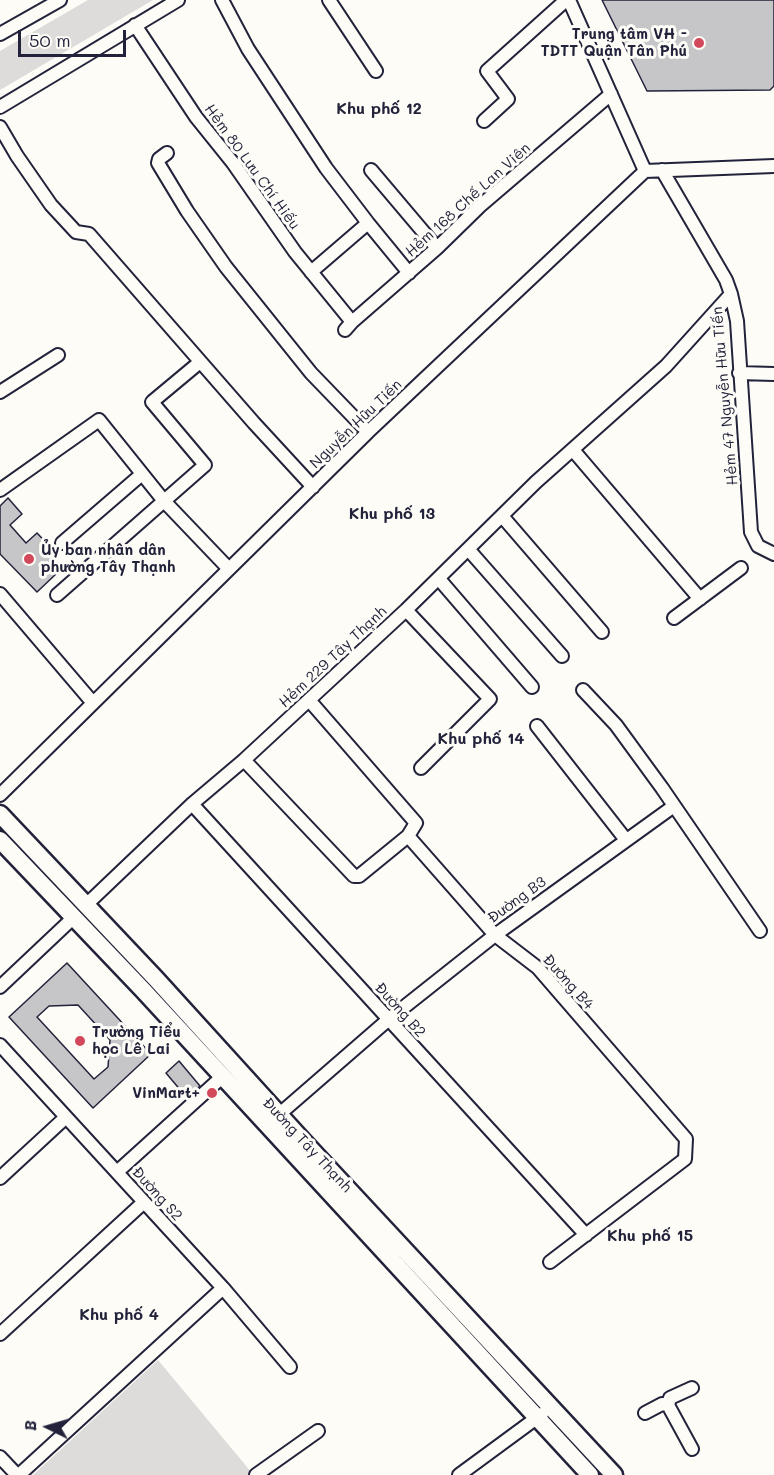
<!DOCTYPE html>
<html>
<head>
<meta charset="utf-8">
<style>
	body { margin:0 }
	#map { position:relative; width:774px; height:1475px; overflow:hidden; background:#fdfcf7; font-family:Mali,sans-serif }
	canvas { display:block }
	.north { position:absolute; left:18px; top:1397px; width:60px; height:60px; -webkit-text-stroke:4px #fdfcf7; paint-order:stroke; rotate:275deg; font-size:16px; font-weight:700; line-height:24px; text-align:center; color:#22223b }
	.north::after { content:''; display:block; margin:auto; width:21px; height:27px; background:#22223b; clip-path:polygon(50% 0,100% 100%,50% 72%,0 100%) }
	.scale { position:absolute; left:18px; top:30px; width:108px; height:27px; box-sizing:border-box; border:3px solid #22223b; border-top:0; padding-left:8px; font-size:18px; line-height:21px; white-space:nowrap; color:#22223b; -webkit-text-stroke:4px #fdfcf7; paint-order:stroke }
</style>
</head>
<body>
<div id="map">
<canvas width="774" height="1475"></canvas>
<div class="north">B</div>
<div class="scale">50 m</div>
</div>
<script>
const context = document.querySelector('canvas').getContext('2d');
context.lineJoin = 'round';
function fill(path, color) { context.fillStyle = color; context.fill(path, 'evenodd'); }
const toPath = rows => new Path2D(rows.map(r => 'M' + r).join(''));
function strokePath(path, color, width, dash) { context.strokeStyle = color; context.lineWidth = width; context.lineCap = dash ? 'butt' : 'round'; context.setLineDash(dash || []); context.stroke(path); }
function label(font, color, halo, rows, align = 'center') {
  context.font = font + ' Mali,sans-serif'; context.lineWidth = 6; context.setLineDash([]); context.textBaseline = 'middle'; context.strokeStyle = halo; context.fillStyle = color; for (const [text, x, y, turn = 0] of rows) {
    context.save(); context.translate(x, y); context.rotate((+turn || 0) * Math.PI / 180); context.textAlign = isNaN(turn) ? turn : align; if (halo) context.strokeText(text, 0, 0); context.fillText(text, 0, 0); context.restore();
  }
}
const green = toPath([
	[88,0,153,0,0,90,0,51],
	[158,1360,252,1473,249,1475,33,1475]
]);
const building = toPath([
	[602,0,774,0,774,86,770,90,647,91,602,0],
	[8,498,22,514,10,525,26,543,37,533,57,554,47,564,56,574,37,592,0,554,0,506,8,498],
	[67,963,151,1054,93,1108,9,1017,67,963],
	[78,1005,110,1040,108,1067,94,1079,37,1017,49,1006,78,1005],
	[179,1061,200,1086,187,1098,166,1073,179,1061]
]);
const street = toPath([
	[222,0,248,49,326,168,368,223,409,273],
	[329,0,376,71],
	[569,0,645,171],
	[135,25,196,117,233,163,295,252,352,322],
	[0,34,60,0],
	[0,107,178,0],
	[484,121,508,99,487,71,566,0],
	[0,127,17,156,51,205,76,232,89,234,254,423,313,487],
	[167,153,159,159,158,163,187,211,226,267,311,373,368,432],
	[371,170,437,248],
	[662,170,726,280,731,294,737,321,751,532,758,546,774,554],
	[311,272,368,223],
	[345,330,352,322,437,248,480,206,611,94],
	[739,373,774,374],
	[0,392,58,355],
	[573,450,700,599],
	[0,490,99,420,164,501,229,569],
	[502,516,602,632],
	[62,543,142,474],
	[468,549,562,656],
	[439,579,532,687],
	[0,594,93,703],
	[57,595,205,465,152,402,200,362],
	[406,610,490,699,421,768],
	[674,618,741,568],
	[583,690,616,725,662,788,760,931],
	[537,726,626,840],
	[244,760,354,876,359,876,408,836,416,823,309,700],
	[0,795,368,432,645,171,774,166],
	[192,804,586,1235],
	[408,836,495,935,538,968,686,1139,685,1159,550,1262],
	[86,905,192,804,244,760,406,610,536,482,666,366,731,294],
	[0,987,73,918],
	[0,1045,223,1288,290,1367],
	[275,1118,389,1019,495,935,674,806],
	[117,1172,222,1077],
	[0,1178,66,1117],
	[0,1334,144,1202],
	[668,1405,670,1398,692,1388],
	[645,1413,662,1404,668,1405,692,1449],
	[0,1457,17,1475],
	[19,1475,223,1288],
	[256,1475,318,1431],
	[459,1475,542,1414]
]);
const secondary = toPath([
	[0,814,156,979,304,1142,614,1475],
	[0,840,143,990,590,1475]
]);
const markers = [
	[699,43,6,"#d1495b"],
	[29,559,6,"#d1495b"],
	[80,1041,6,"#d1495b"],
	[212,1093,6,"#d1495b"]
];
const poiNames = [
	["Trung tâm VH -",687,34],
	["TDTT Quận Tân Phú",687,51],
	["Ủy ban nhân dân",41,550,"left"],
	["phường Tây Thạnh",41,567,"left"],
	["Trường Tiểu",92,1032,"left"],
	["học Lê Lai",92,1049,"left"],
	["VinMart+",200,1093]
];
const streetNames = [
	["Hẻm 80 Lưu Chí Hiếu",252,167,54],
	["Hẻm 168 Chế Lan Viên",468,200,-42],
	["Hẻm 47 Nguyễn Hữu Tiến",725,396,-95],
	["Nguyễn Hữu Tiến",356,424,-44],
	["Hẻm 229 Tây Thạnh",333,657,-43],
	["Đường B3",517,900,-36],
	["Đường B4",568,982,48],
	["Đường B2",400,1010,48],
	["Đường Tây Thạnh",307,1145,47],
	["Đường S2",157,1194,48]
];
const neighbourhoodNames = [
	["Khu phố 12",379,109],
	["Khu phố 13",392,514],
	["Khu phố 14",481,739],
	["Khu phố 15",650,1236],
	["Khu phố 4",119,1315]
];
fill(green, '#dddcdb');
fill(building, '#c6c6c8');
strokePath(building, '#22223b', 1.5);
strokePath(street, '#22223b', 16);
strokePath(secondary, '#22223b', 21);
strokePath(street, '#fdfcf7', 12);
strokePath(secondary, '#fdfcf7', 16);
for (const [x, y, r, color] of markers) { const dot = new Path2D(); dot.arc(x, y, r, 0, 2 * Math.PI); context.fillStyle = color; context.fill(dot); strokePath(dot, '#fdfcf7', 2); }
label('bold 15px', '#22223b', '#fdfcf7', poiNames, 'right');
label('15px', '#22223b', '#fdfcf7', streetNames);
label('bold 16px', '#22223b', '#fdfcf7', neighbourhoodNames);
</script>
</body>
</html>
